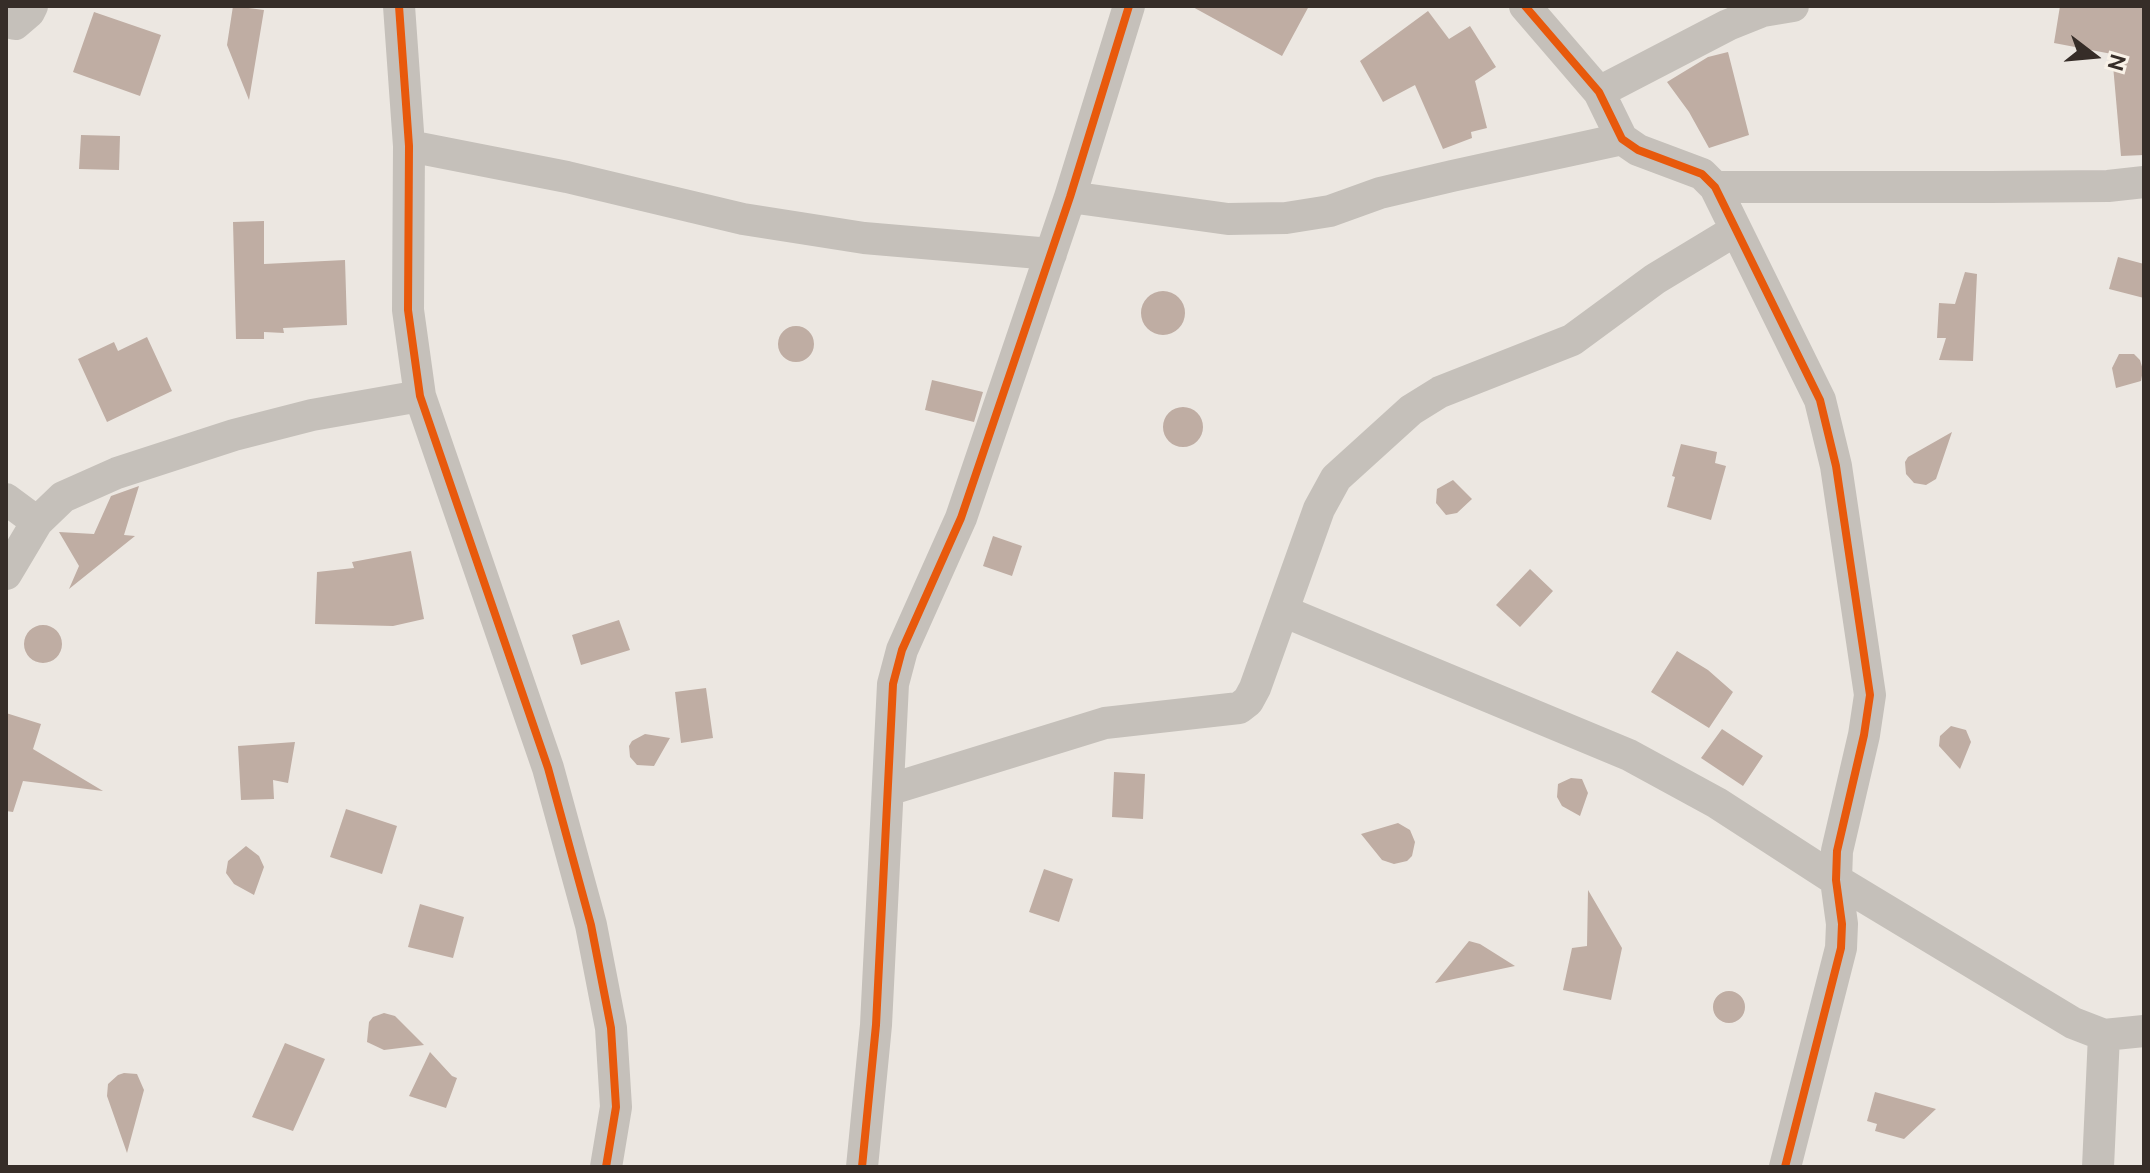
<!DOCTYPE html>
<html>
<head>
<meta charset="utf-8">
<style>
	body { margin:0 }
	#map { position:relative; width:2150px; height:1173px; overflow:hidden; background:#ece7e1; font-family:Ubuntu,sans-serif }
	canvas { display:block }
	.frame { position:absolute; inset:0; border:8px solid #362d28; pointer-events:none }
	.north { position:absolute; left:2054px; top:16px; width:80px; height:80px; -webkit-text-stroke:6px #f9f2e8; paint-order:stroke; rotate:106deg; font-size:22px; font-weight:700; line-height:32px; text-align:center; color:#362d28 }
	.north::after { content:''; display:block; margin:auto; width:28px; height:36px; background:#362d28; clip-path:polygon(50% 0,100% 100%,50% 72%,0 100%) }
</style>
</head>
<body>
<div id="map">
<canvas width="2150" height="1173"></canvas>
<div class="frame"></div>
<div class="north">N</div>
</div>
<script>
const context = document.querySelector('canvas').getContext('2d');
context.lineJoin = 'round';
function fill(path, color) { context.fillStyle = color; context.fill(path, 'evenodd'); }
const toPath = rows => new Path2D(rows.map(r => 'M' + r).join(''));
function strokePath(path, color, width, dash) { context.strokeStyle = color; context.lineWidth = width; context.lineCap = dash ? 'butt' : 'round'; context.setLineDash(dash || []); context.stroke(path); }
const building = toPath([
	[233,6,264,10,249,100,227,45],
	[1191,6,1309,6,1282,56],
	[2060,6,2144,6,2144,155,2121,156,2112,54,2054,43],
	[1428,11,1449,39,1470,26,1496,67,1475,81,1487,128,1471,132,1472,138,1443,149,1415,85,1383,102,1360,61],
	[94,12,161,35,140,96,73,72],
	[1728,52,1749,135,1709,148,1689,112,1667,82,1708,57],
	[81,135,120,136,119,170,79,169],
	[264,221,264,264,345,260,347,325,283,328,284,333,264,332,264,339,236,339,233,222],
	[2118,257,2144,264,2144,298,2109,289],
	[1965,272,1977,274,1973,361,1939,360,1946,338,1937,338,1939,303,1955,304],
	'1141 313a22 22 0 1 1 44 0a22 22 0 1 1-44 0Z',
	'778 344a18 18 0 1 1 36 0a18 18 0 1 1-36 0Z',
	[147,337,172,391,107,422,78,359,114,342,118,351],
	[2119,354,2134,354,2140,360,2143,370,2141,381,2116,388,2112,368],
	[932,380,983,392,974,422,925,410],
	'1163 427a20 20 0 1 1 40 0a20 20 0 1 1-40 0Z',
	[1952,432,1936,479,1926,485,1914,483,1906,474,1905,462,1908,457],
	[1681,444,1717,452,1715,463,1726,466,1711,520,1667,507,1675,477,1672,476],
	[1453,480,1472,499,1457,513,1446,515,1436,503,1437,489],
	[139,486,124,535,135,536,69,589,79,566,59,532,94,534,111,496],
	[993,536,1022,546,1012,576,983,566],
	[411,551,424,619,393,626,315,624,317,572,354,568,352,562],
	[1530,569,1553,591,1520,627,1496,605],
	[619,620,630,650,581,665,572,635],
	'24 644a19 19 0 1 1 38 0a19 19 0 1 1-38 0Z',
	[1677,651,1708,670,1733,692,1709,728,1651,692],
	[706,688,713,738,681,743,675,692],
	[6,713,41,724,33,749,103,791,23,781,13,812,6,811],
	[1951,726,1966,730,1971,742,1960,769,1939,746,1940,736],
	[1722,729,1763,756,1743,786,1701,758],
	[645,734,670,738,654,766,637,765,630,757,629,746,632,741],
	[295,742,288,783,273,780,274,799,241,800,238,746],
	[1114,772,1145,774,1143,819,1112,817],
	[1571,778,1582,779,1588,793,1580,816,1562,806,1557,797,1558,784],
	[346,809,397,826,382,874,330,857],
	[1398,823,1410,830,1415,842,1412,856,1407,861,1394,864,1382,860,1361,834],
	[246,846,259,856,264,867,254,895,234,884,226,873,228,861],
	[1044,869,1073,879,1059,922,1029,912],
	[1588,890,1622,948,1611,1000,1563,990,1572,948,1587,946],
	[420,904,464,917,453,958,408,947],
	[1469,941,1480,944,1515,966,1435,983],
	'1713 1007a16 16 0 1 1 32 0a16 16 0 1 1-32 0Z',
	[384,1013,395,1016,424,1045,384,1050,367,1042,369,1022,373,1017],
	[285,1043,325,1059,293,1131,252,1117],
	[430,1052,452,1076,457,1078,446,1108,409,1096],
	[124,1073,137,1074,144,1090,127,1153,107,1096,108,1084,118,1075],
	[1875,1092,1936,1109,1904,1139,1875,1131,1877,1124,1867,1121]
]);
const minor = toPath([
	[399,6,409,146,408,310,420,396,548,768,591,925,611,1028,616,1107,606,1167],
	[1525,6,1599,92,1622,139,1638,150,1702,174,1715,187,1820,400,1836,466,1870,695,1864,735,1837,851,1836,880,1842,924,1841,948,1785,1167],
	[6,22,15,24,29,12,32,6],
	[1599,92,1728,25,1763,11,1793,6],
	[409,146,567,177,743,219,864,238,1051,254],
	[1715,187,1991,187,2108,186,2144,182],
	[1070,197,1228,219,1286,218,1330,211,1380,193,1452,176,1622,139],
	[6,499,37,522],
	[6,574,37,522,63,497,117,473,234,435,312,415,420,396],
	[1283,611,1629,755,1717,803,1836,880,2073,1023,2104,1035,2144,1031],
	[888,790,1105,723,1239,708,1248,701,1255,688,1319,509,1336,478,1411,410,1440,392,1572,340,1655,279,1736,230],
	[862,1167,876,1025,893,684,902,650,961,518,1070,197,1129,6],
	[2098,1167,2104,1035]
]);
const cycleway = toPath([
	[399,6,409,146,408,310,420,396,548,768,591,925,611,1028,616,1107,606,1167],
	[1525,6,1599,92,1622,139,1638,150,1702,174,1715,187,1820,400,1836,466,1870,695,1864,735,1837,851,1836,880,1842,924,1841,948,1785,1167],
	[862,1167,876,1025,893,684,902,650,961,518,1070,197,1129,6]
]);
fill(building, '#bfada3');
strokePath(minor, '#c5c0ba', 32);
strokePath(cycleway, '#e8590c', 8);
</script>
</body>
</html>
